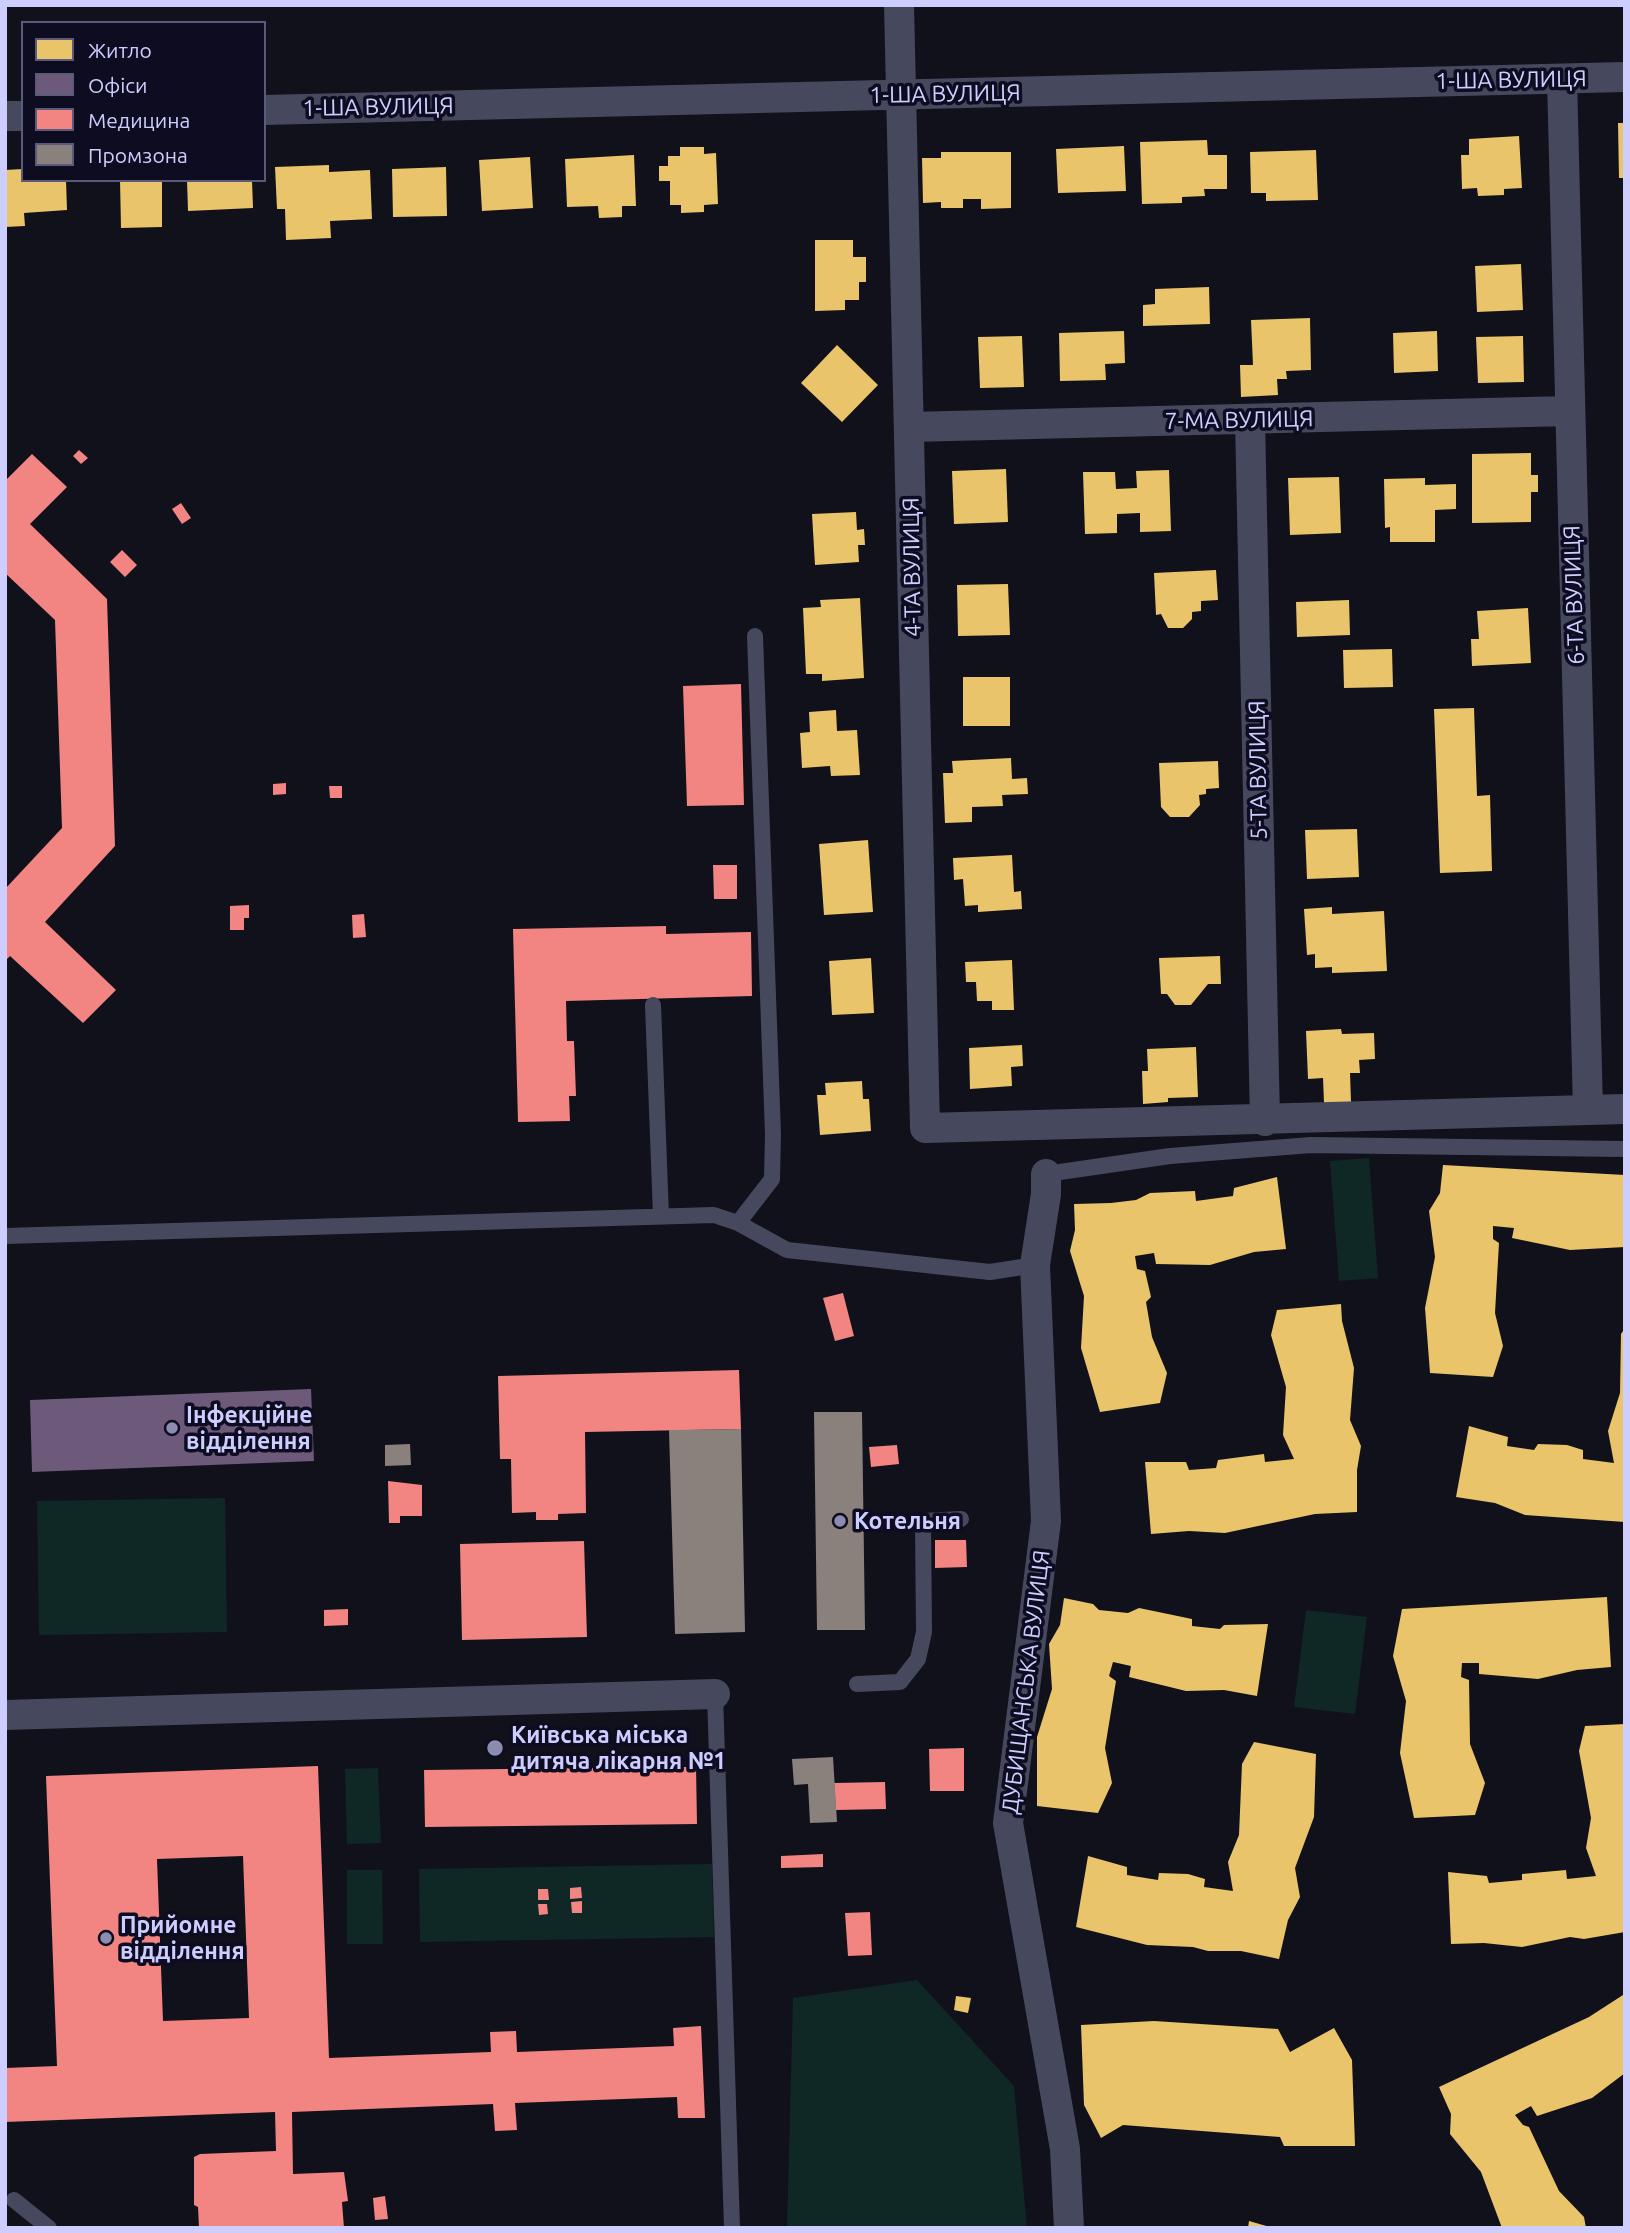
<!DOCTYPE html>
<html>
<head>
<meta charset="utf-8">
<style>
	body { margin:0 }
	#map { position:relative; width:1630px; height:2233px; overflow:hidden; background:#11111c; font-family:Ubuntu,sans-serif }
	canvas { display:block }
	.frame { position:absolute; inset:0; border:7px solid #cdceff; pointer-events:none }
	.legend { position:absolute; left:21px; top:21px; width:245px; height:161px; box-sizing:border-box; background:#0d0c21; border:2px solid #5a5a7a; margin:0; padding:9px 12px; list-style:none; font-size:21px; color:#cdceff }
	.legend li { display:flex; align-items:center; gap:14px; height:35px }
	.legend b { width:35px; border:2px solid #5a5a7a }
</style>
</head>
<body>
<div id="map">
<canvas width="1630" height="2233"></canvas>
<div class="frame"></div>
<ul class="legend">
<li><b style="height:19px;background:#e9c46a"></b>Житло</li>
<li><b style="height:19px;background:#6d597a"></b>Офіси</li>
<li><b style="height:19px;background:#f28482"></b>Медицина</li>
<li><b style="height:19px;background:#8a817c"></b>Промзона</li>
</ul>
</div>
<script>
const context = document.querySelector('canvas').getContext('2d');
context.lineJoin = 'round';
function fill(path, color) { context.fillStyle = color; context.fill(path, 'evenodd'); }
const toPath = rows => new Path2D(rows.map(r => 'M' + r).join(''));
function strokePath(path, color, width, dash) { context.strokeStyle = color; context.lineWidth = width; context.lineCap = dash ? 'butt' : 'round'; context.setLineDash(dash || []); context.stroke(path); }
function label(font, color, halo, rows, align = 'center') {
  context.font = font + ' Ubuntu,sans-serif'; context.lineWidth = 7; context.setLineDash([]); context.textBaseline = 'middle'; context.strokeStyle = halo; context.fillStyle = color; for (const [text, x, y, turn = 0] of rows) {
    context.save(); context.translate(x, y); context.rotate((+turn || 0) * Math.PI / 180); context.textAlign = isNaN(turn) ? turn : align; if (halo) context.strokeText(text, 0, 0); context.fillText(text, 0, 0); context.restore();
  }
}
const green = toPath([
	[1369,1158,1378,1278,1339,1281,1330,1161],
	[225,1498,227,1632,39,1635,37,1501],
	[1306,1610,1367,1617,1355,1714,1294,1707],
	[378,1768,381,1843,347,1844,345,1769],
	[712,1864,714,1937,420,1942,419,1869],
	[382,1870,383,1944,347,1944,347,1870],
	[917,1980,1014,2086,1027,2228,787,2228,793,1998]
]);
const homes = toPath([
	[1618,123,1625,123,1625,178,1619,178],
	[1519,136,1522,188,1504,189,1504,195,1478,196,1477,188,1462,189,1461,155,1469,155,1469,139],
	[1207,140,1208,155,1227,155,1227,189,1204,189,1205,196,1182,197,1182,203,1142,204,1140,142],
	[1124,146,1126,191,1058,193,1056,149],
	[680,147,704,147,704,154,716,153,718,204,704,205,704,212,681,213,681,205,670,205,670,181,659,181,659,166,668,166,668,156,680,156],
	[1316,150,1318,200,1266,201,1266,193,1251,193,1250,152],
	[941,152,1011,152,1011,208,981,209,981,199,963,199,963,208,941,208,941,202,923,203,922,158,941,158],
	[634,155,636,206,622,206,622,217,599,218,598,206,567,207,565,159],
	[530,157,533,208,482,211,479,160],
	[329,165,329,172,370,170,372,219,330,221,331,238,286,240,285,209,277,209,275,167],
	[446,167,447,216,393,217,392,169],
	[23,169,23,180,66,180,67,210,24,213,25,226,5,227,5,170],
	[120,180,162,180,162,227,121,228],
	[187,180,252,180,253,208,188,211],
	[815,240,853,240,853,257,866,257,866,282,859,282,859,300,845,300,845,310,815,311],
	[1521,264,1523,310,1477,312,1475,266],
	[1209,287,1210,324,1143,326,1143,305,1155,304,1155,289],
	[1310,318,1311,370,1286,371,1287,379,1277,379,1278,395,1241,397,1240,365,1253,365,1251,320],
	[1124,331,1125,363,1105,364,1106,380,1060,381,1059,333],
	[1437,331,1438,371,1394,373,1393,333],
	[1022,336,1024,387,980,388,978,337],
	[1523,336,1524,382,1478,383,1476,337],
	[837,345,878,385,842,422,801,383],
	[1531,453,1531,475,1538,475,1538,492,1531,492,1531,522,1472,523,1472,454],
	[1006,469,1008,522,954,524,952,471],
	[1169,470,1171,531,1140,532,1140,513,1117,514,1117,533,1085,534,1083,472,1115,472,1116,489,1137,488,1136,471],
	[1339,477,1341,533,1290,535,1288,478],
	[1425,478,1425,485,1456,484,1456,509,1435,510,1435,542,1390,542,1390,527,1385,528,1384,479],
	[856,512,857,530,864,529,865,545,858,545,859,562,815,565,812,514],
	[1216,570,1218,600,1201,601,1201,611,1192,612,1192,619,1183,628,1168,628,1161,614,1156,615,1154,573],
	[1008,584,1010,635,958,636,957,585],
	[860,598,864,678,822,681,822,674,806,674,803,608,821,607,820,600],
	[1349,600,1350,635,1297,637,1296,602],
	[1528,608,1531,663,1472,666,1471,639,1479,639,1477,611],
	[1392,649,1393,687,1344,688,1343,650],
	[963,677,1010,677,1010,726,963,726],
	[1474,708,1477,796,1490,795,1492,871,1440,873,1434,709],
	[836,710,837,731,857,730,860,775,831,776,830,766,802,768,800,733,810,732,809,712],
	[1011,758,1012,779,1027,778,1028,794,1002,795,1003,806,972,807,972,822,945,823,943,773,953,773,952,761],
	[1218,761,1219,788,1206,789,1206,794,1199,795,1200,805,1189,817,1170,817,1161,807,1159,763],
	[1357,829,1359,877,1307,879,1305,830],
	[868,840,873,912,824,915,819,844],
	[1012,855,1014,892,1021,891,1022,909,978,912,978,905,965,906,963,879,954,880,953,858],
	[1332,907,1332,914,1384,911,1387,971,1332,973,1332,967,1315,968,1315,954,1307,955,1304,909],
	[1220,956,1221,984,1208,984,1191,1005,1175,1005,1167,994,1161,994,1159,958],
	[871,958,874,1013,832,1015,829,961],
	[1012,960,1014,1010,992,1010,992,1001,977,1001,976,982,966,982,965,962],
	[1341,1029,1342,1034,1374,1033,1375,1059,1359,1060,1360,1073,1350,1073,1351,1102,1324,1103,1323,1078,1308,1079,1306,1031],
	[1022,1045,1023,1066,1011,1067,1012,1086,970,1089,969,1048],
	[1196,1047,1198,1097,1168,1098,1168,1102,1143,1104,1142,1071,1148,1071,1147,1049],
	[862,1081,863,1099,869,1099,871,1131,820,1135,817,1095,826,1095,825,1083],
	[1443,1165,1625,1175,1625,1247,1570,1250,1512,1238,1514,1228,1493,1226,1493,1239,1499,1243,1495,1313,1503,1346,1493,1377,1430,1373,1425,1308,1435,1257,1429,1211,1440,1193],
	[1277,1177,1286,1249,1254,1252,1210,1265,1156,1264,1154,1253,1135,1256,1137,1269,1145,1271,1151,1297,1146,1302,1152,1337,1167,1373,1160,1403,1100,1412,1081,1348,1084,1296,1070,1251,1075,1230,1074,1204,1111,1203,1136,1200,1150,1193,1195,1191,1196,1201,1233,1196,1234,1188],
	[1341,1304,1342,1321,1354,1368,1350,1420,1361,1446,1357,1470,1357,1512,1315,1514,1225,1533,1189,1531,1151,1534,1145,1462,1186,1462,1189,1470,1216,1468,1218,1460,1264,1454,1265,1462,1294,1459,1283,1435,1286,1387,1271,1335,1277,1310],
	[1625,1328,1625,1522,1525,1515,1495,1503,1456,1497,1469,1426,1508,1437,1507,1446,1534,1450,1538,1444,1567,1445,1583,1450,1583,1459,1614,1463,1608,1431,1620,1393,1621,1334],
	[1607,1597,1611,1667,1577,1670,1538,1679,1479,1674,1479,1663,1462,1663,1461,1677,1469,1680,1470,1744,1485,1783,1475,1815,1414,1818,1400,1753,1406,1701,1393,1656,1402,1609],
	[1064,1598,1093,1604,1099,1610,1128,1613,1139,1608,1192,1619,1192,1626,1220,1629,1224,1625,1268,1624,1257,1696,1224,1690,1186,1691,1129,1677,1131,1666,1113,1662,1109,1676,1116,1681,1105,1748,1112,1783,1098,1813,1037,1806,1037,1737,1052,1689,1049,1644,1060,1625],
	[1625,1724,1625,1932,1584,1939,1570,1937,1522,1947,1484,1943,1451,1944,1448,1872,1487,1876,1489,1883,1522,1880,1522,1874,1566,1870,1567,1879,1596,1876,1586,1848,1591,1818,1579,1751,1585,1726],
	[1254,1742,1316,1754,1314,1817,1295,1868,1300,1897,1288,1920,1279,1959,1241,1951,1208,1951,1193,1947,1147,1945,1076,1927,1088,1856,1127,1867,1127,1875,1158,1880,1159,1873,1188,1874,1205,1879,1204,1887,1233,1891,1228,1862,1239,1835,1242,1764],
	[1623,1995,1625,2073,1592,2098,1537,2116,1531,2106,1515,2115,1523,2125,1529,2127,1559,2191,1584,2217,1586,2228,1502,2228,1481,2172,1450,2134,1451,2114,1439,2087,1589,2017],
	[956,1996,971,1998,968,2013,954,2010],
	[1154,2021,1278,2029,1290,2052,1334,2028,1352,2060,1355,2146,1284,2146,1280,2137,1123,2125,1101,2138,1084,2105,1081,2025],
	[1249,2221,1270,2227,1270,2228,1248,2228]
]);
const offices = toPath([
	[311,1389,314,1461,32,1472,30,1400]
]);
const health = toPath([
	[79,450,88,458,81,464,73,456],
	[32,454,67,487,30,524,107,599,115,846,45,922,116,990,83,1023,10,956,5,961,5,889,62,828,55,620,5,573,5,481],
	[181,503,191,518,182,524,172,509],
	[122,550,137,565,125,577,110,562],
	[741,684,744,805,687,806,683,686],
	[286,783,286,794,273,795,273,784],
	[329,786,342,786,342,798,330,798],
	[713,865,737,865,737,899,714,899],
	[249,905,249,918,244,918,244,930,230,930,230,906],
	[364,914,366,937,353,938,352,915],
	[666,926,666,934,751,932,752,996,566,1001,567,1041,574,1041,576,1096,569,1096,570,1121,518,1122,513,929],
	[843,1293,854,1336,835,1341,823,1298],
	[739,1370,741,1429,585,1432,586,1513,558,1514,558,1520,536,1520,536,1512,512,1513,511,1459,500,1459,498,1376],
	[897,1445,899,1464,871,1467,869,1447],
	[388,1481,422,1485,422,1516,400,1516,400,1523,389,1523],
	[935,1540,966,1540,967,1567,935,1568],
	[584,1541,587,1637,462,1640,460,1544],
	[348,1609,348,1625,324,1626,324,1610],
	[964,1748,964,1791,930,1791,929,1749],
	[318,1766,329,2058,491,2052,490,2032,516,2031,517,2052,674,2046,673,2028,701,2026,705,2118,678,2118,677,2097,515,2103,517,2130,495,2131,493,2104,292,2112,293,2174,344,2172,348,2201,342,2202,344,2228,199,2228,198,2207,194,2205,194,2157,200,2154,276,2151,275,2112,5,2122,5,2068,57,2066,46,1776],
	[243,1856,249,2018,163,2021,157,1859],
	[667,1767,696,1767,697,1824,425,1827,424,1770],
	[885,1782,886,1809,836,1810,834,1783],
	[823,1854,823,1867,781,1868,781,1856],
	[581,1887,582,1898,570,1899,570,1888],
	[538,1889,548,1889,549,1900,538,1900],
	[582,1901,582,1913,572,1913,571,1902],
	[538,1904,547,1904,548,1914,539,1915],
	[870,1912,872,1955,848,1956,845,1913],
	[385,2196,388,2219,375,2220,373,2198]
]);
const industry = toPath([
	[814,1412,862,1412,865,1630,817,1630],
	[741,1429,745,1632,675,1634,669,1430],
	[410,1444,411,1465,385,1466,385,1445],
	[833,1757,837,1822,810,1823,808,1784,794,1785,792,1759]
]);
const service = toPath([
	[653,1005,661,1216],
	[1046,1174,1170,1156,1311,1145,1625,1149],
	[738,1223,772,1179,773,1134,755,636],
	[5,1236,714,1215,738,1223,787,1250,990,1272,1035,1265],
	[857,1684,900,1682,918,1659,924,1632,923,1521,961,1519],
	[715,1694,732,2228],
	[14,2200,49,2228]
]);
const minor = toPath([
	[899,5,925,1128,1625,1109],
	[1562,79,1588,1110],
	[264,110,1625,77],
	[5,116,23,116],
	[1250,420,1265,1121],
	[909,427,1569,411],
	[1046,1174,1046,1194,1035,1265,1046,1521,1008,1823,1065,2149,1069,2228],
	[5,1715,715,1694]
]);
const markers = [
	[172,1428,7,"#8b8cb0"],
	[840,1521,7,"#8b8cb0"],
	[495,1748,9,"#8b8cb0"],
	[106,1938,7,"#8b8cb0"]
];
const streetNames = [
	["1-ША ВУЛИЦЯ",1511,80,-1],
	["1-ША ВУЛИЦЯ",945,94,-1],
	["1-ША ВУЛИЦЯ",378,107,-1],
	["7-МА ВУЛИЦЯ",1239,420,-1],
	["4-ТА ВУЛИЦЯ",912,567,-91],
	["6-ТА ВУЛИЦЯ",1574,595,-92],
	["5-ТА ВУЛИЦЯ",1258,770,-91],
	["ДУБИЩАНСЬКА ВУЛИЦЯ",1026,1682,-83]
];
const poiNames = [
	["Інфекційне",186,1415],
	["відділення",186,1441],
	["Котельня",854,1521],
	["Київська міська",511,1735],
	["дитяча лікарня №1",511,1761],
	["Прийомне",120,1925],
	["відділення",120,1951]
];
fill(green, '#0f2725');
fill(homes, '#e9c46a');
fill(offices, '#6d597a');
fill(health, '#f28482');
fill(industry, '#8a817c');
strokePath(service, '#46485d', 16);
strokePath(minor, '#46485d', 30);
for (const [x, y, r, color] of markers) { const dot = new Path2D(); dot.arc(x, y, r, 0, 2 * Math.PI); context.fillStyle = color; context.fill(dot); strokePath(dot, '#0d0c21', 2.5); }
label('23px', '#cdceff', '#0d0c21', streetNames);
label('bold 23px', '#cdceff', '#0d0c21', poiNames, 'left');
</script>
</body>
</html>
